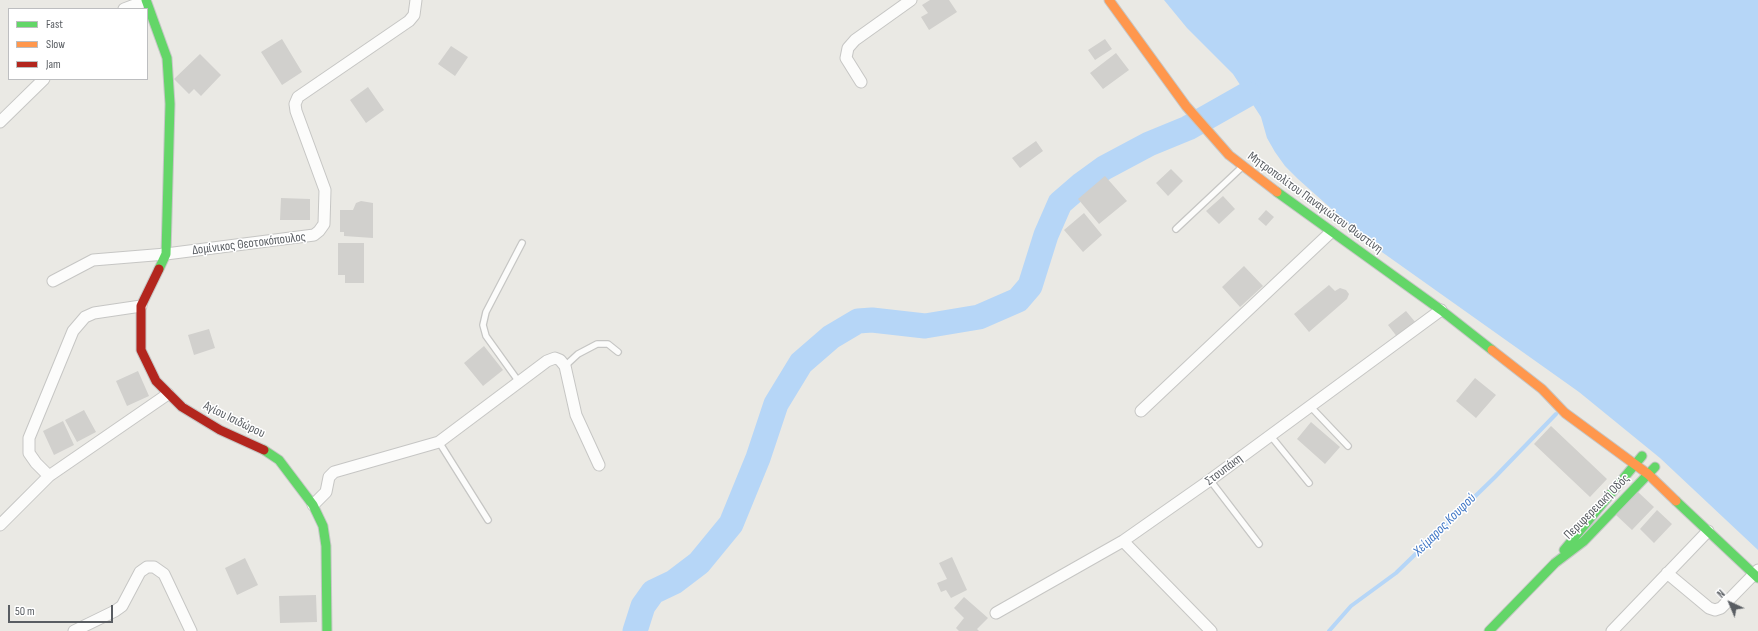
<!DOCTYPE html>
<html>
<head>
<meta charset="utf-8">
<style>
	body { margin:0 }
	#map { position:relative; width:1758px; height:631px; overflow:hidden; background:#eae9e4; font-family:"Sofia Sans Condensed",sans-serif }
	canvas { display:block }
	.legend { position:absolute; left:8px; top:8px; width:140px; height:72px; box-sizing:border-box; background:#fff; border:1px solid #bdbec0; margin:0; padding:5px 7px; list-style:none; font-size:12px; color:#595d62 }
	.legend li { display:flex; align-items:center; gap:8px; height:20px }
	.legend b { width:20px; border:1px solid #bdbec0 }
	.north { position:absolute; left:1710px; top:583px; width:40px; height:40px; -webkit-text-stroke:3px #fff; paint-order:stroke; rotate:316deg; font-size:11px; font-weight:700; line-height:16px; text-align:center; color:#595d62 }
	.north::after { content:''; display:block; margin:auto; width:14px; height:18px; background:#595d62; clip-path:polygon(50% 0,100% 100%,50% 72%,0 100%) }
	.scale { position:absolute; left:8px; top:605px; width:105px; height:18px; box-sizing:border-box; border:2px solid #595d62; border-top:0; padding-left:5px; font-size:12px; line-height:14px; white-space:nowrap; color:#595d62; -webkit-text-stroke:3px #fff; paint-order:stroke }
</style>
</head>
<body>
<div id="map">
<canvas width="1758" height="631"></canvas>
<ul class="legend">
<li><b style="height:5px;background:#63d668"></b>Fast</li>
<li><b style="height:5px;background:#ff974d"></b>Slow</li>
<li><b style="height:5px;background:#b3261e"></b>Jam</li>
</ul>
<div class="north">N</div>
<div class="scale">50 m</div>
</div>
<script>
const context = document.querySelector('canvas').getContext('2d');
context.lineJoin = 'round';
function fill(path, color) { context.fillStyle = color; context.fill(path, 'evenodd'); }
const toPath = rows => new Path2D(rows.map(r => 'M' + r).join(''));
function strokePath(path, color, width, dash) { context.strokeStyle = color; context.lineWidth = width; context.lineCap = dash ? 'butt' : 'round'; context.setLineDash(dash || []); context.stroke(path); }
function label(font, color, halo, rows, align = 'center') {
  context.font = font + ' "Sofia Sans Condensed",sans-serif'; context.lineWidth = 3; context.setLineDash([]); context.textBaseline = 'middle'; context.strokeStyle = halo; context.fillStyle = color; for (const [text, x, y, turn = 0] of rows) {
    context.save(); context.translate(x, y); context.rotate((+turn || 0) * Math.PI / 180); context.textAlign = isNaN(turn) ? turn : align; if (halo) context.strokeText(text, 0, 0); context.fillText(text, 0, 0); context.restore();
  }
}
const water = toPath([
	[1164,0,1758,0,1758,550,1660,458,1579,392,1372,245,1298,179,1285,166,1275,152,1267,138,1261,117,1233,74,1187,28]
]);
const stream = toPath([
	[1329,631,1351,606,1396,573,1495,477,1556,414]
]);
const river = toPath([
	[635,631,643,606,653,592,674,582,699,563,731,524,758,458,776,404,801,363,831,337,858,321,872,320,925,326,979,317,1018,300,1030,286,1046,235,1060,203,1082,184,1104,168,1149,144,1188,128,1248,94]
]);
const building = toPath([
	[930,0,949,0,957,12,929,30,921,17,928,13,922,5],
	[282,39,302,72,282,85,261,52],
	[1105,39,1112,49,1095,60,1088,50],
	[451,46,468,57,455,76,438,64],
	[1116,53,1129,70,1103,89,1090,73],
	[200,54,221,75,201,96,194,89,189,94,174,79],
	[368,87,384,110,366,123,350,100],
	[1036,141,1043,151,1020,168,1012,158],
	[1171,169,1183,181,1168,196,1156,183],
	[1105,176,1127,201,1099,224,1078,199],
	[1223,196,1235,209,1219,224,1206,211],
	[281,198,310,199,310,220,280,220],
	[361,201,373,203,373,238,344,236,344,232,340,232,340,210,353,210,356,203],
	[1266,210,1274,217,1266,226,1258,219],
	[1084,213,1102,235,1083,252,1064,230],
	[338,243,364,243,364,283,345,283,345,275,338,275],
	[1244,266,1263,286,1240,307,1222,287],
	[1329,285,1335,291,1340,288,1346,290,1349,294,1347,299,1309,332,1294,314],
	[1406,311,1416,323,1398,338,1388,325],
	[209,329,215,348,194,355,188,335],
	[484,346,503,370,483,386,464,363],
	[138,371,149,396,127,406,116,381],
	[1475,378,1496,395,1476,418,1456,401],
	[84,410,96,432,77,442,65,420],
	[63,421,74,445,54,455,43,431],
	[1311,422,1340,447,1325,464,1297,439],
	[1551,426,1607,479,1590,497,1534,444],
	[1638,492,1654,507,1632,530,1616,515],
	[1657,510,1672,524,1654,543,1640,529],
	[952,557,967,590,951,598,946,590,941,592,937,583,947,579,939,563],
	[245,558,258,585,237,595,225,568],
	[316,595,317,622,280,623,279,596],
	[964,597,988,618,977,629,979,631,959,631,956,628,964,618,954,608]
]);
const lane = toPath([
	[1176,229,1242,167],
	[565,366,578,354,597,344,608,344,618,352],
	[519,382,486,336,483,325,486,312,522,243],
	[1310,406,1348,446],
	[1270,435,1309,483],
	[439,442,488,520],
	[1210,480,1259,544]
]);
const street = toPath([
	[124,9,145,1],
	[861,82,846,58,848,48,855,40,911,0],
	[0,122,44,79],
	[53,281,93,260,166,254,314,235,319,231,324,224,325,190,296,111,295,104,298,97,409,21,414,15,416,0],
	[1141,411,1331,232],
	[49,476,36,463,29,453,29,438,73,331,85,317,94,313,141,306],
	[313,505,326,492,329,477,334,472,439,442,547,361,555,358,560,360,565,366,576,415,599,465],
	[0,525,49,476,168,394],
	[1123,541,1211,631],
	[1667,573,1709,608,1715,610,1721,608,1758,570],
	[996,613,1123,541,1210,480,1441,310],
	[74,631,115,611,122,606,140,572,147,567,154,567,164,574,191,631],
	[1612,631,1708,531]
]);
const fast = toPath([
	[146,0,167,58,170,104,166,254,159,269],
	[1277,192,1441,310,1492,350],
	[264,450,279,460,313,505,323,526,326,546,327,631],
	[1676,501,1758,578],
	[1564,550,1642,456],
	[1489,631,1555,563,1584,541,1655,467]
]);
const slow = toPath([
	[1109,0,1186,106,1229,155,1277,192],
	[1492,350,1542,389,1565,413,1648,474,1676,501]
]);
const jam = toPath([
	[159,269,141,306,141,350,156,381,182,407,220,430,264,450]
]);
const streetNames = [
	["Μητροπολίτου Παναγιώτου Φωστίνη",1315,203,36],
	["Δομίνικος Θεοτοκόπουλος",249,244,-7],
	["Αγίου Ισιδώρου",234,420,26],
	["Στουπάκη",1224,470,-37],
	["Περιφερειακή Οδός",1597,507,-45]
];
const waterNames = [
	["Χείμαρος Κουφού",1445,525,-45]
];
fill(water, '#b6d6f7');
strokePath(stream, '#b6d6f7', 4);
strokePath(river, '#b6d6f7', 25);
fill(building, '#d1d0cd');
strokePath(lane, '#c6c6c4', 8);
strokePath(street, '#c6c6c4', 13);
strokePath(fast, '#c6c7c6', 11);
strokePath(slow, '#c6c7c6', 11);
strokePath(jam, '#c6c7c6', 11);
strokePath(lane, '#fcfcfb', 5.5);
strokePath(street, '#fcfcfb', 11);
strokePath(fast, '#63d668', 9);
strokePath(slow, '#ff974d', 9);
strokePath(jam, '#b3261e', 9);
label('13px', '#595d62', '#fff', streetNames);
label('italic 14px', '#3f76c5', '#fff', waterNames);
</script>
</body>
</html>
